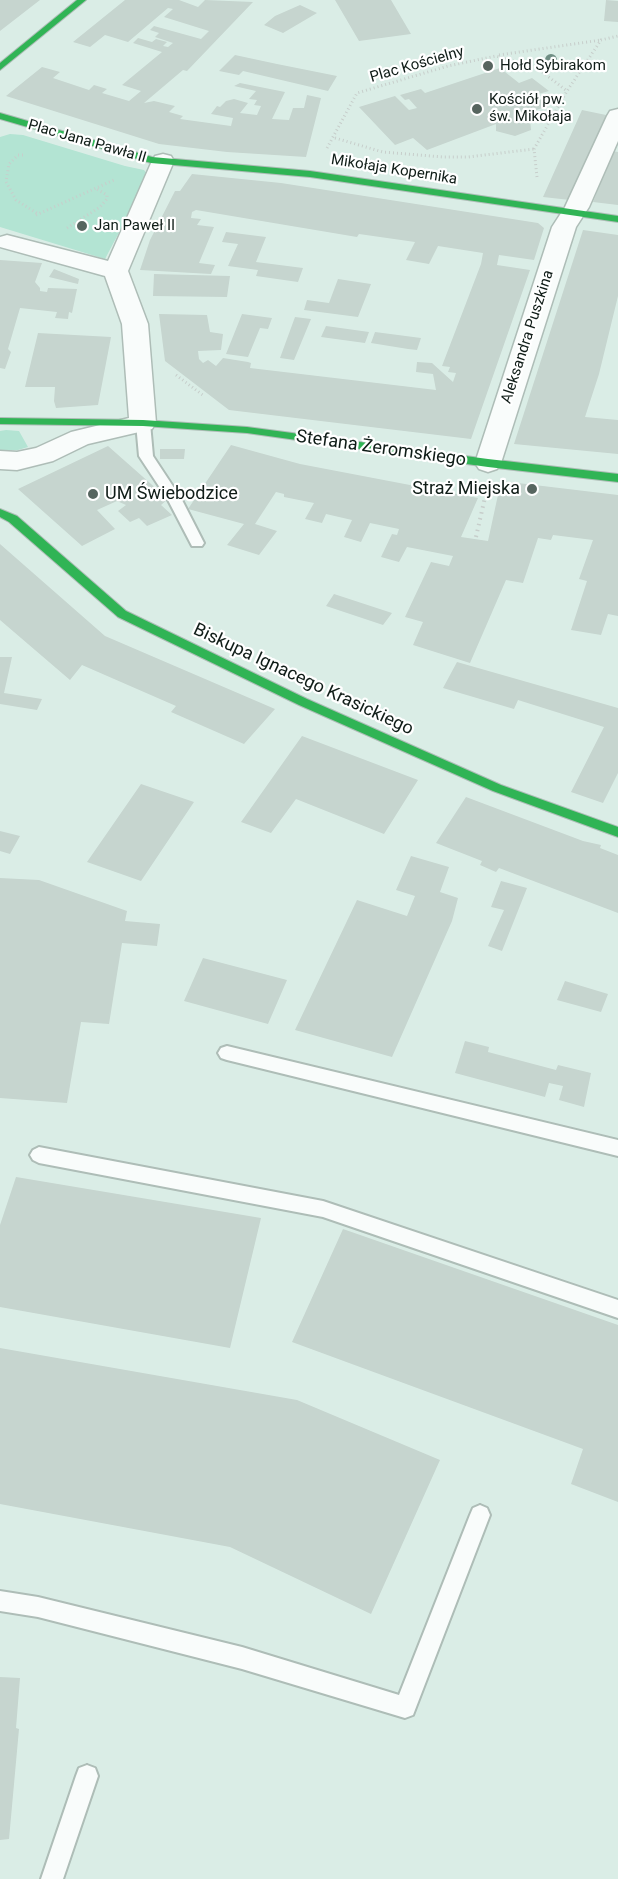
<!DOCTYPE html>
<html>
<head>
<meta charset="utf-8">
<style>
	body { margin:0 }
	canvas { display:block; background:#daede6 }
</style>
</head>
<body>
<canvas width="618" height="1879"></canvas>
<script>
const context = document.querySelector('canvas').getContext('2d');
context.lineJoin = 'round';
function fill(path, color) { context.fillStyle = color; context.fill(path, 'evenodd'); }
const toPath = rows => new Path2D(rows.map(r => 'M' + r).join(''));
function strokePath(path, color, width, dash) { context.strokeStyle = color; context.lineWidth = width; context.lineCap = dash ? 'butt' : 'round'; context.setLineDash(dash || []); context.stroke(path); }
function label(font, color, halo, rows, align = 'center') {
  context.font = font + ' Roboto,sans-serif'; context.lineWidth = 4.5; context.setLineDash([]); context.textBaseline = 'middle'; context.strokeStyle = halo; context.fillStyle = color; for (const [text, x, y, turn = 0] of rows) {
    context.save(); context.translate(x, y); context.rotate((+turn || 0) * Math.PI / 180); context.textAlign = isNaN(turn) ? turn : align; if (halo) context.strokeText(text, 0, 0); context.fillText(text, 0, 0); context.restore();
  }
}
const green = toPath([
	[10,134,23,135,125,166,144,170,148,175,145,183,105,259,0,227,0,137],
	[6,430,19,431,28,447,18,450,0,451,0,431]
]);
const building = toPath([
	[0,0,40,0,0,31],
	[125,0,179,0,198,7,205,0,253,2,187,71,183,70,144,103,154,101,175,106,169,112,183,116,180,119,231,126,233,118,211,114,217,106,220,107,226,101,234,99,248,103,240,113,257,115,261,106,254,105,257,100,249,99,256,91,234,86,240,83,285,92,272,119,289,120,293,108,304,108,307,95,321,98,306,157,227,152,159,144,6,96,42,67,60,72,53,78,89,90,94,85,107,89,102,93,129,101,141,91,122,85,162,52,133,43,138,38,152,42,156,39,167,42,163,46,168,47,173,43,155,37,159,33,150,30,154,26,201,39,209,31,164,17,173,9,168,8,128,42,105,35,90,47,73,42],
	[335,0,391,0,411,34,359,41],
	[606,0,618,1,618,22,604,21],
	[300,5,317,13,283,33,264,25,275,16],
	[235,55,277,64,337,76,328,91,243,71,239,75,219,71],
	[500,68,519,83,532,78,549,91,535,95,548,106,519,116,530,119,531,130,515,136,496,131,496,124,427,150,413,138,395,145,359,107,395,96,409,110,417,108,409,99,405,100,400,95,421,89,425,93],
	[582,110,606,115,570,200,543,197],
	[613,151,618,152,618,205,593,202],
	[192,174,281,183,538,223,544,228,534,260,499,255,497,265,530,270,471,439,229,410,165,361,159,314,207,315,210,332,223,334,221,350,198,351,199,359,203,363,208,360,216,366,223,358,248,362,251,363,250,368,436,390,433,374,416,372,417,362,432,363,453,382,456,373,448,372,450,367,442,366,481,264,483,253,438,246,429,264,406,260,415,242,359,234,357,237,196,210,192,212,191,218,201,219,197,225,214,227,199,263,215,265,211,274,140,270,150,240,175,191,180,191],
	[583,230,618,235,618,296,599,374,585,417,618,420,618,454,514,444],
	[226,232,266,237,256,262,303,268,298,282,256,276,258,270,228,266,238,244,222,242],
	[0,260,42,263,35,282,40,288,40,291,47,292,48,288,77,289,72,313,69,312,68,319,55,318,57,312,20,308,8,349,11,352,5,369,0,368],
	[54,269,79,279,78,284,49,277],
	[154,274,230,276,227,297,153,296],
	[338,279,371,284,358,317,304,310,307,300,329,303],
	[242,314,272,318,268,329,260,328,248,357,226,354],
	[295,317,311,319,294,360,280,358],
	[326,326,369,332,365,343,321,337],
	[375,332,421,338,417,350,408,349,371,343],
	[38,333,111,337,98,405,56,408,54,401,55,387,25,387],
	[231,445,300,464,478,498,461,537,488,541,501,481,618,495,618,616,608,614,601,635,571,630,587,581,579,579,593,540,553,535,551,540,538,538,523,583,506,580,470,663,413,645,423,622,405,617,431,562,449,566,453,556,407,547,399,562,381,557,392,534,397,535,399,529,370,523,361,542,344,537,352,520,326,514,322,523,305,519,314,503,284,497,284,494,276,492,255,524,277,531,259,555,227,545,244,524,188,509],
	[108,446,168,499,161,505,172,515,147,526,139,518,130,522,118,511,126,505,117,501,97,510,115,529,82,546,18,489],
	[160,449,185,449,184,459,160,459],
	[0,544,105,636,275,709,244,744,171,712,176,706,82,665,70,680,0,620],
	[334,594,392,613,383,625,326,606],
	[0,657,12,657,4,693,42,699,37,710,0,704],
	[457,662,618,708,618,773,603,803,571,792,604,727,518,700,514,709,443,688],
	[302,736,418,780,384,834,296,799,271,833,241,822],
	[141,784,194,802,141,881,87,862],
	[466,797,583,841,601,845,600,848,618,855,618,913,499,868,496,872,480,865,482,861,436,843],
	[0,831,20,836,10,854,0,851],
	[411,856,449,867,440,892,458,898,452,921,392,1057,295,1030,357,900,407,916,415,896,396,890],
	[0,878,39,880,127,911,125,921,160,924,157,946,122,943,109,1024,81,1022,67,1103,0,1098],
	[501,881,527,888,502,951,488,946,504,910,491,907],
	[203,958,287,980,268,1024,184,1001],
	[565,981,608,994,601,1012,557,1000],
	[465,1041,489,1047,488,1052,556,1070,558,1065,591,1073,584,1107,559,1100,563,1086,549,1083,545,1097,455,1073],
	[16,1177,261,1218,230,1348,0,1307,0,1225],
	[343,1229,618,1325,618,1502,571,1484,583,1449,292,1342],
	[0,1348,297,1400,440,1460,371,1614,230,1547,0,1504],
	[0,1677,20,1678,16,1728,19,1729,9,1839,0,1840]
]);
const pathFar1 = toPath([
	[499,55,601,40],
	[335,138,383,152,443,157,468,157,534,149],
	[327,148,357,93,448,66,496,56,537,68,567,91],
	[23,155,18,155,9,164,6,182,16,200,38,214],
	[537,177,534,149,567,91,601,40,618,36],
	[36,215,114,180],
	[67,228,100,207,107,199,107,195,95,188],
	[176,375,204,396]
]);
const path = toPath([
	[476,537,486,493]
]);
const lane = toPath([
	[143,419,150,423,153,456,182,500,204,543,202,546,192,546,168,500,139,456,136,423,143,419],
	[227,1046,618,1140,618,1156,227,1060,221,1058,218,1053,221,1048,227,1046],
	[39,1147,323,1201,618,1300,618,1318,323,1217,39,1163,33,1160,30,1155,33,1150,39,1147],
	[480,1505,487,1508,490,1515,413,1715,405,1718,242,1669,38,1617,0,1611,0,1591,38,1597,242,1647,399,1695,470,1515,473,1508,480,1505],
	[87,1765,95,1768,98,1776,63,1879,41,1879,76,1776,79,1768,87,1765]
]);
const street = toPath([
	[618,109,618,141,589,207,576,227,501,463,497,469,488,472,479,469,475,463,552,227,565,207,607,116,610,111,618,109],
	[163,154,171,156,174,161,128,271,148,324,156,423,152,429,88,444,53,461,17,470,0,469,0,451,17,452,36,448,71,432,129,418,122,324,105,276,0,247,0,237,7,235,108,261,152,161,155,156,163,154]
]);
const fast = toPath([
	[77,0,86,0,0,70,0,63,77,0],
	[0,113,152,157,310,171,618,216,618,222,310,177,151,163,0,119,0,113],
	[0,418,143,420,247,427,488,459,618,474,618,482,488,467,247,433,143,426,0,424,0,418],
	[0,509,17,516,126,611,307,699,501,785,618,827,618,837,493,791,299,705,118,617,9,522,0,517,0,509]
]);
const trees = [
	[551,60]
];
const markers = [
	[488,66,6,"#56655f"],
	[477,109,6,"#56655f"],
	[82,226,6,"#56655f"],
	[532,489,6,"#56655f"],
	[93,494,6,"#56655f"]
];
const farStreetnames = [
	["Plac Kościelny",417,65,-16],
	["Plac Jana Pawła II",87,142,16],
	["Mikołaja Kopernika",394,170,9],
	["Aleksandra Puszkina",528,337,-72]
];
const farPoinames = [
	["Hołd Sybirakom",500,66],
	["Kościół pw.",489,100],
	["św. Mikołaja",489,117],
	["Jan Paweł II",94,226]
];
const streetNames = [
	["Stefana Żeromskiego",381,449,8],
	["Biskupa Ignacego Krasickiego",303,680,25]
];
const poiNames = [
	["Straż Miejska",520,489],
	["UM Świebodzice",105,494,"left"]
];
fill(green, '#b3e4d3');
fill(building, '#c6d5cf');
strokePath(lane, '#aebdb7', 4);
strokePath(street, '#aebdb7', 3);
strokePath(fast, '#aebdb7', 2);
strokePath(pathFar1, '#c7cecb', 3, [1, 3]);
strokePath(path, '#c7cecb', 4, [1.5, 4.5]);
fill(lane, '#f9fcfb');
fill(street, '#f9fcfb');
fill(fast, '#30b455');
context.fillStyle = '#6f8e84';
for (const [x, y] of trees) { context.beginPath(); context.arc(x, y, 6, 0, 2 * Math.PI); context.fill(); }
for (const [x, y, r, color] of markers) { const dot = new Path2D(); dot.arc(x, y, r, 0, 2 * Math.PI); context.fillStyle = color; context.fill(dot); strokePath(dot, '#fff', 2); }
label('15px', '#0f1c17', '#fff', farStreetnames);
label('15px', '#0f1c17', '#fff', farPoinames, 'left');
label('18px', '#0f1c17', '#fff', streetNames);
label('18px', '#0f1c17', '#fff', poiNames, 'right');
</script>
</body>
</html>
